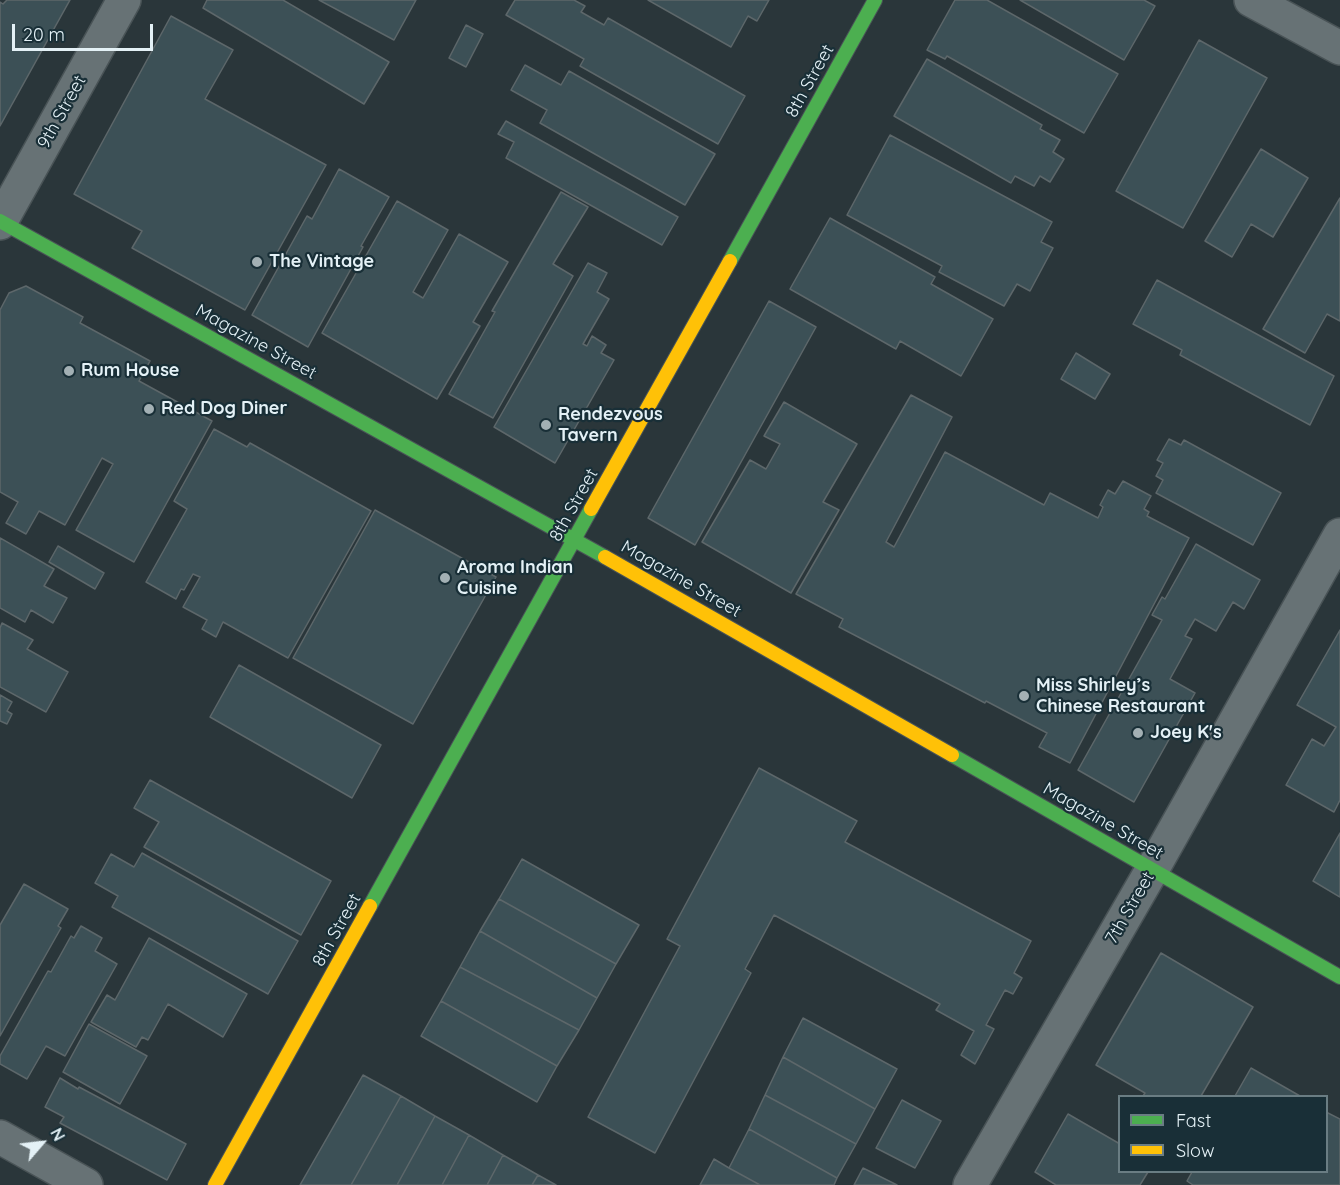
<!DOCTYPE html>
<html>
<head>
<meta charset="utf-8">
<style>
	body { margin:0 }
	#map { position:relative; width:1340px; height:1185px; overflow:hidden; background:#2a363a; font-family:Quicksand,sans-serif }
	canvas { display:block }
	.legend { position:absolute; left:1118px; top:1095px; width:210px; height:78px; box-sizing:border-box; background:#192f37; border:2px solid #6a7d83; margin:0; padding:8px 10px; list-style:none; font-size:18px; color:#e4f1f6 }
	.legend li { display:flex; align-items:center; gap:12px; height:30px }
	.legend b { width:30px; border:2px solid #6a7d83 }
	.north { position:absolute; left:12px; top:1113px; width:60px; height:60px; -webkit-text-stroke:4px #192f37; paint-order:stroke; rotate:62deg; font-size:16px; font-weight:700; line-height:24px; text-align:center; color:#e4f1f6 }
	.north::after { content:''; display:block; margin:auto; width:21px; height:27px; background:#e4f1f6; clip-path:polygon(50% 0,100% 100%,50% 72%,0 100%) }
	.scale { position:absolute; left:12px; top:24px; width:141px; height:27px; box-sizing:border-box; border:3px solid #e4f1f6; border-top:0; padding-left:8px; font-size:18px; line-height:21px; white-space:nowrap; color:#e4f1f6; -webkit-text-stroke:4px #192f37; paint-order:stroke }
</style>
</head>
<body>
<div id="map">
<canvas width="1340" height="1185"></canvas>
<ul class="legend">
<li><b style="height:8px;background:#4caf50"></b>Fast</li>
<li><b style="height:8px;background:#ffc107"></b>Slow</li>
</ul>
<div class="north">N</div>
<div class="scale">20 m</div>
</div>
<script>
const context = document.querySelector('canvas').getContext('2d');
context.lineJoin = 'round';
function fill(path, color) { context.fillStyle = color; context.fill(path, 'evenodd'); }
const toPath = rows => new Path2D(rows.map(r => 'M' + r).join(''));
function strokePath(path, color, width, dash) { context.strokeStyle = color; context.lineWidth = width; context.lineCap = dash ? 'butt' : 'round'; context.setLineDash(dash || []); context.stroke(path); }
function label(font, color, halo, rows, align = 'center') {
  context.font = font + ' Quicksand,sans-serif'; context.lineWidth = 4.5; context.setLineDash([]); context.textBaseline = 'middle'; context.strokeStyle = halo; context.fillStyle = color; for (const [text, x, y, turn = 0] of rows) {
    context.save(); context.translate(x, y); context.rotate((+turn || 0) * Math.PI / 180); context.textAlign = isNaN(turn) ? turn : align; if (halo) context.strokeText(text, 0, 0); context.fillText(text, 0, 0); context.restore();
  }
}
const building = toPath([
	[7,0,70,0,0,126,0,2,3,4,7,0],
	[207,0,283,0,389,62,364,104,203,8,207,0],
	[319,0,416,0,394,40,319,0],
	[515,0,574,0,585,6,581,12,604,25,608,18,745,96,718,144,580,66,584,59,506,15,515,0],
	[648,0,769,0,757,21,748,16,731,47,648,0],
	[955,0,987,0,1118,74,1084,133,947,56,945,59,927,50,955,0],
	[1020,0,1144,0,1155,6,1124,60,1020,0],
	[171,16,233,50,205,99,326,165,245,310,132,248,142,231,74,194,171,16],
	[466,25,483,34,466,67,449,58,466,25],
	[1199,40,1267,78,1183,228,1116,191,1199,40],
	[927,59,1042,125,1040,129,1060,140,1053,152,1064,159,1050,182,1040,176,1034,186,1015,176,1011,183,894,116,927,59],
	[525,65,561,85,569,71,715,154,685,205,540,123,547,110,511,90,525,65],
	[506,121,678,217,662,245,506,158,514,142,498,134,506,121],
	[890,135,1052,222,1041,242,1053,248,1030,291,1017,284,1004,306,939,272,942,266,847,215,890,135],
	[1261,149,1308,178,1273,237,1251,224,1232,257,1205,241,1261,149],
	[339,169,389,197,361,246,363,247,308,347,252,315,307,216,312,219,339,169],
	[561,192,588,207,553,264,573,276,493,418,449,394,495,312,492,311,561,192],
	[1340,198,1340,321,1327,314,1305,353,1263,329,1340,198],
	[397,201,448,230,413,292,423,298,459,234,508,262,473,322,480,326,437,399,322,333,397,201],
	[830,218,935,277,931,284,993,319,961,376,900,341,896,349,790,289,830,218],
	[588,263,607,273,597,292,609,299,583,344,587,346,592,336,606,345,601,353,614,360,555,463,494,427,588,263],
	[1157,280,1334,376,1310,425,1180,355,1182,350,1133,324,1157,280],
	[26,286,83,317,80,323,150,361,139,381,212,421,134,562,76,530,113,464,102,458,65,525,39,511,26,534,6,523,18,502,0,492,0,310,9,293,26,286],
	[769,301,816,327,695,545,648,518,769,301],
	[1076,353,1110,374,1095,399,1061,379,1076,353],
	[911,395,952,417,886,542,894,547,945,452,1044,505,1050,493,1098,518,1103,507,1100,505,1108,490,1115,494,1123,481,1151,496,1144,509,1149,512,1147,516,1189,538,1070,763,1039,747,1047,733,986,701,985,703,839,627,843,619,796,594,911,395],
	[784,402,857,444,823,502,839,510,791,593,702,542,750,460,766,469,780,444,764,436,784,402],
	[214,429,247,447,250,443,371,511,288,658,223,622,216,637,202,629,207,620,183,607,200,577,193,574,184,590,181,589,176,599,146,582,187,509,174,501,214,429],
	[1169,439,1181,445,1184,440,1281,493,1253,545,1156,493,1163,480,1156,476,1163,463,1157,460,1169,439],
	[375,510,496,577,413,724,293,658,375,510],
	[0,538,54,569,44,586,67,598,53,623,31,610,25,622,0,608,0,538],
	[1196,544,1260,580,1244,609,1233,602,1216,631,1195,619,1185,636,1192,639,1170,679,1195,693,1134,802,1078,770,1162,620,1152,615,1162,597,1165,599,1196,544],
	[58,546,104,573,95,589,49,562,58,546],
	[2,623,33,640,27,649,68,672,46,712,0,687,0,628,2,623],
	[1340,630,1340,800,1334,812,1286,785,1312,739,1324,746,1336,727,1297,705,1340,630],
	[239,665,381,745,352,798,210,717,239,665],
	[0,695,12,702,7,711,12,714,7,724,0,721,0,695],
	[759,768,857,821,845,842,1031,941,1014,973,1022,978,1013,994,1005,990,986,1025,994,1029,975,1064,961,1055,974,1031,936,1010,940,1004,774,915,745,969,751,973,655,1153,588,1117,680,946,667,939,759,768],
	[150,780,331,881,301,935,144,847,159,822,134,808,150,780],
	[1340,833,1340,897,1313,881,1340,833],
	[142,853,298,941,268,994,112,907,118,896,95,883,111,854,134,867,142,853],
	[522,859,639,925,616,964,499,899,522,859],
	[24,884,68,909,58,926,61,928,0,1036,0,925,24,884],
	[499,899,616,964,597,998,480,931,499,899],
	[81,926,102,938,95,951,117,964,65,1056,46,1046,27,1079,0,1064,0,1056,48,971,51,972,71,936,74,938,81,926],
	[480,931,597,998,579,1030,460,967,480,931],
	[149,938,247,994,223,1037,168,1004,148,1040,142,1037,136,1047,91,1022,107,995,115,1000,149,938],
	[1161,953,1253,1007,1201,1096,1143,1096,1145,1093,1096,1065,1161,953],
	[460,967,579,1030,557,1066,441,1001,460,967],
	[441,1001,557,1066,537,1102,421,1036,441,1001],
	[803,1018,897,1069,875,1109,783,1057,803,1018],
	[89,1024,147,1056,120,1104,63,1072,89,1024],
	[783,1057,875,1109,856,1144,765,1095,783,1057],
	[1251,1068,1300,1096,1235,1096,1251,1068],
	[363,1075,401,1096,351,1185,300,1185,363,1075],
	[60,1078,78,1089,79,1087,186,1144,167,1180,60,1123,64,1117,45,1107,60,1078],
	[765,1095,856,1144,837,1178,749,1129,765,1095],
	[401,1096,435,1116,397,1185,351,1185,401,1096],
	[902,1100,941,1121,915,1168,876,1148,902,1100],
	[1326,1112,1340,1119,1340,1185,1193,1185,1187,1181,1192,1172,1326,1172,1326,1112],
	[1068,1114,1120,1144,1120,1172,1148,1172,1140,1185,1056,1185,1035,1172,1068,1114],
	[435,1116,469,1135,442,1185,397,1185,435,1116],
	[749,1129,837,1178,834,1185,760,1185,729,1168,749,1129],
	[469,1135,503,1155,487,1185,442,1185,469,1135],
	[503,1155,538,1175,532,1185,487,1185,503,1155],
	[714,1159,729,1168,760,1185,700,1185,714,1159],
	[863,1168,897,1185,854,1185,863,1168],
	[538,1175,556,1185,532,1185,538,1175]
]);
const street = toPath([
	[1251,0,1340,48],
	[0,223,124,0],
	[0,1137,86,1185],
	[970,1185,1152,870,1340,535]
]);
const fast = toPath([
	[0,221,605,557],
	[730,261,875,0],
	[952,755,1340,977],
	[370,906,591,509]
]);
const slow = toPath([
	[591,509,730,261],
	[605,557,952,755],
	[215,1185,370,906]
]);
const markers = [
	[257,262,6,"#a3b0b4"],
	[69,371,6,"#a3b0b4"],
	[149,409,6,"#a3b0b4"],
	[546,425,6,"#a3b0b4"],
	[445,578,6,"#a3b0b4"],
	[1024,696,6,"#a3b0b4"],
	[1138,733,6,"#a3b0b4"]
];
const streetNames = [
	["8th Street",810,81,-61],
	["9th Street",62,112,-61],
	["Magazine Street",256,342,29],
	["8th Street",574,505,-61],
	["Magazine Street",681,579,30],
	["Magazine Street",1103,821,30],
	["7th Street",1130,908,-60],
	["8th Street",337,930,-61]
];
const poiNames = [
	["The Vintage",269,262],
	["Rum House",81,371],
	["Red Dog Diner",161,409],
	["Rendezvous",558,415],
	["Tavern",558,436],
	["Aroma Indian",457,568],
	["Cuisine",457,589],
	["Miss Shirley’s",1036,686],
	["Chinese Restaurant",1036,707],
	["Joey K's",1150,733]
];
fill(building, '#3c5056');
strokePath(building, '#5d676a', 1.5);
strokePath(street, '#495356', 36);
strokePath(fast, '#495356', 16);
strokePath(slow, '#495356', 16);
strokePath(street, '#677275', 33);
strokePath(fast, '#4caf50', 14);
strokePath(slow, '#ffc107', 14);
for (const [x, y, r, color] of markers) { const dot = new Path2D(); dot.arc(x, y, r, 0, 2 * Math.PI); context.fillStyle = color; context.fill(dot); strokePath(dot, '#192f37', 2); }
label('18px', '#e4f1f6', '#192f37', streetNames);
label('bold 18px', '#e4f1f6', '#192f37', poiNames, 'left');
</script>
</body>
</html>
